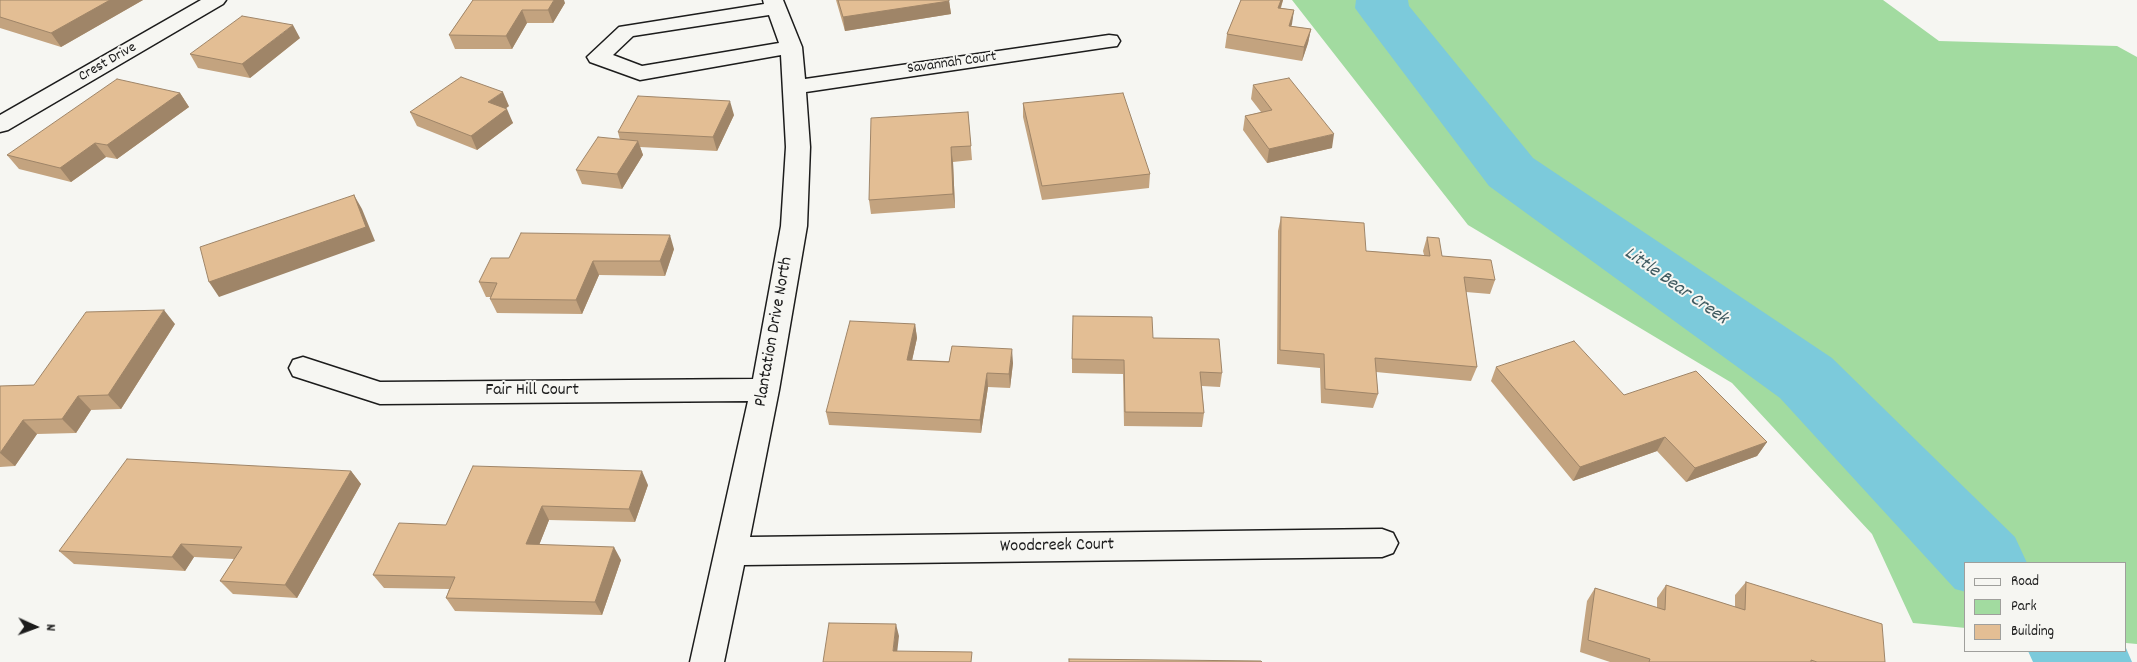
<!DOCTYPE html>
<html>
<head>
<meta charset="utf-8">
<style>
	body { margin:0 }
	#map { position:relative; width:2137px; height:662px; overflow:hidden; background:#f6f6f2; font-family:Dekko,sans-serif }
	canvas { display:block }
	.legend { position:absolute; left:1964px; top:562px; width:162px; height:90px; box-sizing:border-box; background:#f6f6f2; border:1px solid #9f9f9c; margin:0; padding:6px 9px; list-style:none; font-size:15px; color:#1c1c1c }
	.legend li { display:flex; align-items:center; gap:10px; height:25px }
	.legend b { width:25px; border:1px solid #9f9f9c }
	.north { position:absolute; left:10px; top:602px; width:50px; height:50px; -webkit-text-stroke:4px #f6f6f2; paint-order:stroke; rotate:92deg; font-size:14px; font-weight:700; line-height:20px; text-align:center; color:#1c1c1c }
	.north::after { content:''; display:block; margin:auto; width:18px; height:22px; background:#1c1c1c; clip-path:polygon(50% 0,100% 100%,50% 72%,0 100%) }
</style>
</head>
<body>
<div id="map">
<canvas width="2137" height="662"></canvas>
<ul class="legend">
<li><b style="height:6px;background:#f6f6f2"></b>Road</li>
<li><b style="height:14px;background:#a2dba0"></b>Park</li>
<li><b style="height:14px;background:#e3be94"></b>Building</li>
</ul>
<div class="north">N</div>
</div>
<script>
const context = document.querySelector('canvas').getContext('2d');
context.lineJoin = 'round';
function fill(path, color) { context.fillStyle = color; context.fill(path, 'evenodd'); }
const toPath = rows => new Path2D(rows.map(r => 'M' + r).join(''));
function strokePath(path, color, width, dash) { context.strokeStyle = color; context.lineWidth = width; context.lineCap = dash ? 'butt' : 'round'; context.setLineDash(dash || []); context.stroke(path); }
function label(font, color, halo, rows, align = 'center') {
  context.font = font + ' Dekko,sans-serif'; context.lineWidth = 4; context.setLineDash([]); context.textBaseline = 'middle'; context.strokeStyle = halo; context.fillStyle = color; for (const [text, x, y, turn = 0] of rows) {
    context.save(); context.translate(x, y); context.rotate((+turn || 0) * Math.PI / 180); context.textAlign = isNaN(turn) ? turn : align; if (halo) context.strokeText(text, 0, 0); context.fillText(text, 0, 0); context.restore();
  }
}
const green = toPath([
	[1292,0,1883,0,1939,41,2117,46,2137,57,2137,644,2126,643,2126,563,1966,563,1966,628,1913,623,1872,534,1732,383,1468,225]
]);
const river = toPath([
	[1356,0,1408,0,1409,6,1533,158,1832,358,2015,537,2027,563,1966,563,1966,592,1955,589,1780,398,1489,186,1363,19,1355,8,1356,0],
	[2126,648,2132,662,2033,662,2028,651,2126,651,2126,648]
]);
const minor = toPath([
	[201,0,226,0,223,4,8,130,0,132,0,115,201,0],
	[763,0,783,0,802,47,805,79,1109,35,1117,36,1120,41,1117,46,1109,47,806,92,810,147,807,226,779,390,750,537,1382,529,1393,533,1398,543,1393,553,1382,557,744,565,724,662,690,662,748,401,380,404,293,376,289,368,293,360,303,357,380,382,753,379,781,226,786,147,781,55,640,80,590,62,587,57,619,27,764,4,763,0],
	[769,15,779,43,642,66,613,55,633,36,769,15]
]);
const wall = toPath([
	[0,0,143,0,61,47,0,28],
	[473,0,565,3,553,23,527,23,512,49,455,49,449,35],
	[836,0,949,0,951,14,845,31],
	[1241,0,1283,0,1281,8,1294,10,1291,26,1311,29,1308,43,1302,61,1225,48,1227,34],
	[300,38,250,78,198,68,190,54],
	[1253,85,1332,148,1267,163,1243,130,1245,116,1261,112,1251,99],
	[180,93,189,107,117,159,106,157,71,182,19,169,7,155],
	[1023,103,1150,174,1149,188,1042,200,1023,117],
	[509,106,505,109,513,123,477,150,417,126,410,112],
	[968,112,972,160,953,162,955,208,871,214,869,200],
	[734,115,717,151,640,147,643,155,622,189,582,184,576,170,620,140,618,132],
	[1281,217,1366,251,1424,255,1423,251,1427,237,1442,256,1495,280,1490,294,1466,292,1477,367,1471,381,1376,372,1378,394,1373,408,1321,403,1320,368,1277,364,1278,231],
	[674,249,665,276,599,275,582,314,497,313,490,299,491,297,486,297,479,282,509,258],
	[175,324,121,409,91,410,76,433,37,434,15,466,0,467,0,386,34,385],
	[915,324,917,338,912,360,1013,363,1010,388,988,387,981,433,829,425,826,412],
	[1153,338,1222,373,1220,387,1202,386,1204,413,1202,427,1124,426,1123,374,1072,373,1072,359],
	[1496,367,1624,395,1767,442,1757,456,1686,482,1657,451,1573,481,1491,381],
	[351,471,361,484,297,598,233,594,220,581,234,559,194,557,185,571,74,564,59,551],
	[648,485,635,522,549,520,539,545,621,560,602,615,455,611,446,598,449,589,384,588,373,575,446,525],
	[1746,582,1885,662,1610,662,1580,652,1587,601,1595,588,1657,608,1657,598,1666,585,1735,607,1735,595]
]);
const shadedWall = toPath([
	[110,0,143,0,61,47,51,33],
	[554,0,564,0,565,3,553,23,548,10],
	[1281,0,1283,0,1276,21,1278,8],
	[949,1,951,14,845,31,843,17],
	[522,10,527,23,512,49,506,36],
	[1294,10,1292,24,1287,39,1289,26],
	[293,25,300,38,250,78,242,64],
	[1311,29,1308,43,1302,61,1304,47],
	[503,92,509,106,494,116,488,102],
	[180,93,189,107,117,159,107,145],
	[730,101,734,115,717,151,713,137],
	[507,109,513,123,477,150,471,136],
	[1334,134,1332,148,1267,163,1269,149],
	[638,141,643,155,622,189,617,174],
	[95,143,106,157,71,182,60,168],
	[951,147,953,162,955,208,953,194],
	[354,195,362,209,375,241,219,297,209,282],
	[670,235,674,249,665,276,660,261],
	[593,261,599,275,582,314,576,300],
	[164,310,175,324,121,409,108,395],
	[915,324,917,338,909,374,907,360],
	[1012,349,1013,363,1010,388,1009,374],
	[987,373,988,387,981,433,980,420],
	[78,396,91,410,76,433,62,419],
	[23,420,37,434,15,466,0,453],
	[1665,437,1657,451,1573,481,1580,467],
	[1767,442,1757,456,1686,482,1695,468],
	[351,471,361,484,297,598,285,585],
	[642,471,648,485,635,522,629,509],
	[542,506,549,520,534,558,526,544],
	[181,544,194,557,185,571,172,557],
	[614,547,621,560,602,615,595,602],
	[896,624,899,636,896,662,893,651]
]);
const building = toPath([
	[0,0,110,0,51,33,0,17,0,0],
	[473,0,554,0,548,10,522,10,506,36,449,35,473,0],
	[838,0,949,0,949,1,843,17,838,0],
	[1241,0,1281,0,1278,8,1294,10,1289,26,1311,29,1304,47,1227,34,1241,0],
	[242,16,293,25,242,64,190,54,242,16],
	[461,77,503,92,488,102,507,109,471,136,410,112,461,77],
	[1289,78,1334,134,1269,149,1245,116,1272,110,1253,85,1289,78],
	[117,79,180,93,107,145,95,143,60,168,7,155,117,79],
	[1123,93,1150,174,1042,186,1023,103,1123,93],
	[638,96,730,101,713,137,618,132,638,96],
	[968,112,971,146,951,147,953,194,869,200,871,118,968,112],
	[598,137,638,141,617,174,576,170,598,137],
	[354,195,366,227,209,282,200,247,354,195],
	[1281,217,1364,223,1366,251,1430,256,1427,237,1439,238,1442,256,1491,260,1495,280,1464,277,1477,367,1375,358,1378,394,1325,389,1324,354,1280,350,1281,217],
	[521,233,670,235,660,261,593,261,576,300,490,299,497,283,479,282,491,258,509,258,521,233],
	[164,310,108,395,78,396,62,419,23,420,0,453,0,386,34,385,86,312,164,310],
	[1073,316,1152,317,1153,338,1219,339,1222,373,1200,372,1204,413,1125,412,1124,360,1072,359,1073,316],
	[850,321,915,324,907,360,949,362,952,346,1012,349,1009,374,987,373,980,420,826,412,850,321],
	[1574,341,1624,395,1696,371,1767,442,1695,468,1665,437,1580,467,1496,367,1574,341],
	[127,459,351,471,285,585,220,581,242,547,181,544,172,557,59,551,127,459],
	[473,466,642,471,629,509,542,506,526,544,614,547,595,602,446,598,455,577,373,575,399,523,446,525,473,466],
	[1746,582,1882,624,1885,662,1817,662,1811,660,1811,662,1649,662,1650,659,1588,640,1595,588,1665,610,1666,585,1745,610,1746,582],
	[829,623,896,624,893,651,972,652,971,662,823,662,829,623],
	[1069,659,1261,661,1262,662,1069,662,1069,659]
]);
const farStreetnames = [
	["Crest Drive",108,63,-30],
	["Savannah Court",952,64,-8]
];
const streetNames = [
	["Plantation Drive North",775,332,-80],
	["Fair Hill Court",532,392],
	["Woodcreek Court",1057,547,-1]
];
const waterNames = [
	["Little Bear Creek",1675,287,35]
];
fill(green, '#a2dba0');
fill(river, '#7ccadb');
strokePath(minor, '#1c1c1c', 3);
fill(minor, '#f6f6f2');
fill(wall, '#c3a37f');
fill(shadedWall, '#9f8568');
fill(building, '#e3be94');
strokePath(building, '#9f8568', 1);
label('15px', '#1c1c1c', '#f6f6f2', farStreetnames);
label('18px', '#1c1c1c', '#f6f6f2', streetNames);
label('italic 19px', '#3e595f', '#f6f6f2', waterNames);
</script>
</body>
</html>
